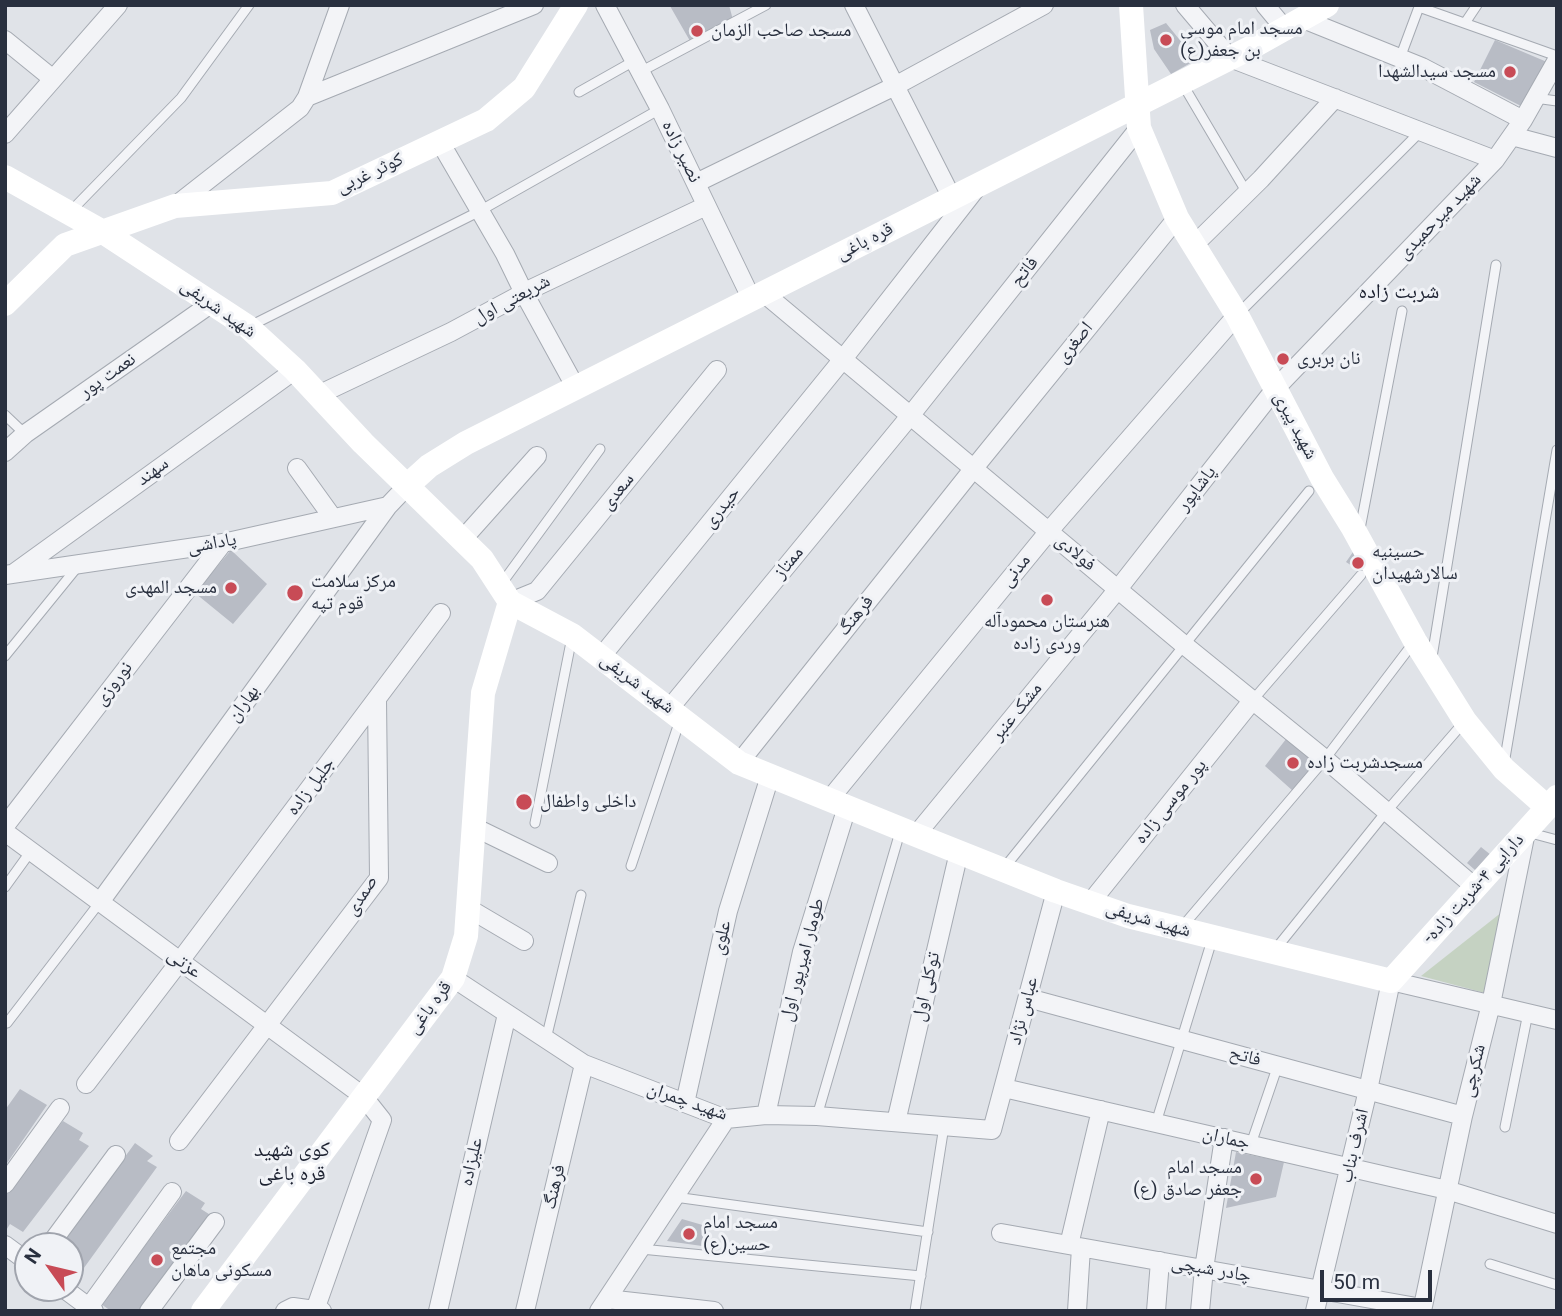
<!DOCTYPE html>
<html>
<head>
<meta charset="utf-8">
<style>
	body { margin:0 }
	#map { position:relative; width:1562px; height:1316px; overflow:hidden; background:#e0e3e8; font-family:Roboto,sans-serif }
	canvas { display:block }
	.frame { position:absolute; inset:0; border:7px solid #29303f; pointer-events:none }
	.north { position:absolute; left:14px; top:1232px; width:70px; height:70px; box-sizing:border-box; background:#f0f2f6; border:2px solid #a0a4ad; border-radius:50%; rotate:304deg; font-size:19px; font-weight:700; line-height:28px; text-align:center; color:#29303f }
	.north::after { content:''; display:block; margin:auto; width:24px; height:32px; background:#c84b56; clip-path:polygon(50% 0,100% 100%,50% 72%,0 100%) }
	.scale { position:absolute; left:1320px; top:1270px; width:112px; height:32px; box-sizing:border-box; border:4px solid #29303f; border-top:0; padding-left:9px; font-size:21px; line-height:24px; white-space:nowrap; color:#29303f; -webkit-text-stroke:5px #f0f2f6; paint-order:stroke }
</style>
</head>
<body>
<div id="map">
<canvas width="1562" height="1316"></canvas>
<div class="frame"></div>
<div class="north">N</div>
<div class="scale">50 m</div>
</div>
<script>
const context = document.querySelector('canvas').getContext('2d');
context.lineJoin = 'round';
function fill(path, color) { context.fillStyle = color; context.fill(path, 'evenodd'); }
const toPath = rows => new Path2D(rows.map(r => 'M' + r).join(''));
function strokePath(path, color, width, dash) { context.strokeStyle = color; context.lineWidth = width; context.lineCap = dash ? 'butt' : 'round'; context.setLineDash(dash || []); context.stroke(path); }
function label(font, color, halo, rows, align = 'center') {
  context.font = font + ' Roboto,"Noto Naskh Arabic",sans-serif'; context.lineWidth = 6; context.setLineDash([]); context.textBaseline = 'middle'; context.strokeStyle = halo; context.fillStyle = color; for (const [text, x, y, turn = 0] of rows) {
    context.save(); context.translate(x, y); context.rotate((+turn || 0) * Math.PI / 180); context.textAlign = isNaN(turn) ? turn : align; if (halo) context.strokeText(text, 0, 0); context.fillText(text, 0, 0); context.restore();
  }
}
const green = toPath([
	[1502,912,1485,993,1421,976]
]);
const building = toPath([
	[729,5,733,20,690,41,670,6],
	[1166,23,1196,60,1171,74,1154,49,1150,30],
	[1495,40,1547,62,1521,106,1474,82],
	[231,550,267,584,233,624,195,593],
	[1353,552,1369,565,1363,573,1346,562],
	[1290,734,1321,759,1293,791,1265,766],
	[1481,847,1496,859,1475,870,1467,863],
	[20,1089,47,1105,5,1166,5,1110],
	[63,1121,83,1133,79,1140,89,1146,23,1232,10,1224,5,1232,5,1194],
	[135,1143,153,1156,147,1161,157,1167,81,1272,70,1264,70,1246,60,1246],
	[1236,1152,1284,1162,1276,1197,1226,1208],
	[186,1191,205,1203,201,1209,212,1216,140,1311,111,1311,101,1304],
	[682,1219,706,1226,702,1246,667,1241]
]);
const lane = toPath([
	[1465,23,1477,5],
	[1400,58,1419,7,1557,56],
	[640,72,766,5],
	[1182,83,1247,193],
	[579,92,634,61],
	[1535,98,1557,101],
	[71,211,181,98,249,5],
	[1238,314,1421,131],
	[250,326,476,213,660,109],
	[5,415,25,434],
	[1360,529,1402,311],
	[502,583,600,449],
	[5,656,79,565],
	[1432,657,1496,265],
	[1252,701,1361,575],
	[1504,764,1557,450],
	[535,823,572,637],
	[1527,832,1557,840],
	[631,866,680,720],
	[1004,868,1309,491],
	[5,887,31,851],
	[1182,927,1325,759,1414,642],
	[1274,951,1386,812,1464,722],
	[7,1023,100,902],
	[546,1039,581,895],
	[817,1116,900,832],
	[1156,1123,1212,940],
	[1505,1127,1528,1013],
	[1251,1144,1278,1065],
	[675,1197,928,1232],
	[641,1249,921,1276],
	[1490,1264,1557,1285],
	[915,1311,944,1126]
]);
const street = toPath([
	[605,5,660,109,752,300],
	[854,5,952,198],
	[1185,5,1230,58,1495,160],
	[1265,5,1285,29],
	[1303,19,1422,67,1523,120],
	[5,40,53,79],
	[307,97,534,5],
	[5,134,118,5],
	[1512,136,1557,148],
	[440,142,505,254,524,293,576,388],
	[696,183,895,86,1044,5],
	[175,206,300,108,307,97,340,5],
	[1194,245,1261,179,1335,98],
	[765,294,1183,644,1325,759,1476,888],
	[318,395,451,332,531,289,706,206],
	[5,452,25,434,212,303],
	[297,468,333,518],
	[462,540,537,456],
	[14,573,295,370],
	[5,575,223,543,388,506,408,485],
	[510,602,537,591,717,370],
	[601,657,843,359,975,190],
	[669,709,910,416,1139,128],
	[739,763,974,468,1177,218],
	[829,800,1049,531,1237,315],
	[5,826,223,543],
	[474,827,548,863],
	[5,832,363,1096,382,1120,315,1310],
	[916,835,1118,589,1275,389,1495,160,1523,120,1557,60],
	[100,902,388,506],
	[1090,903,1252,701],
	[468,908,524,941],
	[453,978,584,1064,726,1119,766,1115,817,1116,992,1130,1056,891],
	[1028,998,1463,1116],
	[86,1084,180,961,441,613],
	[1004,1088,1447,1190,1557,1224],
	[685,1103,728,911,770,776],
	[766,1115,802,952,847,807],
	[896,1122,959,852],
	[179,1141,379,878,377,699],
	[5,1184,60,1108],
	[1001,1233,1422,1308],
	[5,1245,28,1262],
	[1069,1245,1101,1110],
	[49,1246,116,1155],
	[63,1288,94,1311],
	[607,1299,714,1311],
	[89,1307,172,1192],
	[149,1311,215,1222],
	[285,1311,293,1307,322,1311],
	[438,1311,507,1014],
	[525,1311,584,1064],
	[599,1311,726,1119],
	[1077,1311,1081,1248],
	[1156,1311,1160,1261],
	[1200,1311,1204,1269,1224,1138],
	[1315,1311,1368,1090,1391,981,1557,1020],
	[1422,1311,1463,1116,1491,1004,1526,832]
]);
const secondary = toPath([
	[1131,5,1139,128,1177,218,1237,315,1322,478,1353,528,1415,641,1465,721,1504,769,1547,807],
	[5,177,103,232,248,327,295,370,363,443,482,559,510,602,572,635,739,763,916,835,1056,891,1128,916,1391,981,1557,797],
	[5,304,65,245,175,206,332,193,486,120,524,88,576,5],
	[408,485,429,466,466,443,1252,47,1327,5],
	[203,1311,453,978,466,936,483,693,510,602]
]);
const markers = [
	[697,31,7,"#c84b56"],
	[1166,40,7,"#c84b56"],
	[1510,72,7,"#c84b56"],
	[1283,359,7,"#c84b56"],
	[1358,563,7,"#c84b56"],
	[231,588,7,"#c84b56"],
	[295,593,9,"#c84b56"],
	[1047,600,7,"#c84b56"],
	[1293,763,7,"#c84b56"],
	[524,802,9,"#c84b56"],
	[1256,1179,7,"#c84b56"],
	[689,1234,7,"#c84b56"],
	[157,1260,7,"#c84b56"]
];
const poiNames = [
	["مسجد امام موسی",1180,29],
	["بن جعفر(ع)",1180,51],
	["مسجد صاحب الزمان",711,31],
	["مسجد سیدالشهدا",1496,72,"right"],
	["نان بربری",1297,359],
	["حسینیه",1372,552],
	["سالارشهیدان",1372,574],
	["مرکز سلامت",311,582],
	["قوم تپه",311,604],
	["مسجد المهدی",217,588,"right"],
	["هنرستان محمودآله",1047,622,"center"],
	["وردی زاده",1047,644,"center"],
	["مسجدشربت زاده",1307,763],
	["داخلی واطفال",540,802],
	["مسجد امام",1242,1168,"right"],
	["جعفر صادق (ع)",1242,1190,"right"],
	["مسجد امام",703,1223],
	["حسین(ع)",703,1245],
	["مجتمع",171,1249],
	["مسکونی ماهان",171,1271]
];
const streetNames = [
	["نصیر زاده",681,152,64],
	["کوثر غربی",370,174,-25],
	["شهید میرحمیدی",1440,217,-46],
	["قره باغی",865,242,-27],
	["فاتح",1025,272,-51],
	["شریعتی اول",512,300,-28],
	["شهید شریفى",218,309,35],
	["اصغری",1075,343,-51],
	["نعمت پور",108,376,-35],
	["شهید پیری",1295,426,62],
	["سهند",153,472,-36],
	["پاشاپور",1197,489,-52],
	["سعدی",618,492,-51],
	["حیدری",722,508,-51],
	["پاداشی",212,544,-10],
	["فولادی",1075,553,40],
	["ممتاز",789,563,-51],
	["مدنی",1016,571,-51],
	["فرهنگ",856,616,-51],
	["نوروزی",114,684,-52],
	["شهید شریفى",637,684,37],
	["بهاران",244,704,-54],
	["مشک عنبر",1017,712,-51],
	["جلیل زاده",311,787,-53],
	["پور موسی زاده",1171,802,-51],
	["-دارایی ۴-شربت زاده",1474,889,-48],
	["صمدی",362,896,-57],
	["شهید شریفى",1148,920,16],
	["علوی",722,938,-77],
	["طومار امیرپور اول",803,960,-75],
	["عزتی",184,964,36],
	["توکلی اول",927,987,-77],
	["قره باغی",430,1008,-53],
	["عباس نژاد",1024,1011,-75],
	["فاتح",1245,1057,15],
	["شکرچی",1474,1071,-76],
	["شهید چمران",687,1102,19],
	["جماران",1226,1139,13],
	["اشرف بناب",1355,1146,-77],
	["علیزاده",472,1162,-77],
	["فرهنگ",555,1187,-77],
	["چادر شبچی",1211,1270,10]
];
const neighbourhoodNames = [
	["شربت زاده",1399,293],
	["کوی شهید",292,1151],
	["قره باغی",292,1175]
];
fill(green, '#c5d2c2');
fill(building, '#b8bcc5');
strokePath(lane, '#a5aab2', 11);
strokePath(street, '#a5aab2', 20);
strokePath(lane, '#f3f4f7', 9);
strokePath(street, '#f3f4f7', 18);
strokePath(secondary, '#fff', 24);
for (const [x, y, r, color] of markers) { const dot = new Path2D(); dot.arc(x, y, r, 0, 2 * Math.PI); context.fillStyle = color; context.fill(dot); strokePath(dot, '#f0f2f6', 2.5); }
label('19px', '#29303f', '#f0f2f6', poiNames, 'left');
label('19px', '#29303f', '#f0f2f6', streetNames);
label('21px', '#1c2130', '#f0f2f6', neighbourhoodNames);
</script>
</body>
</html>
